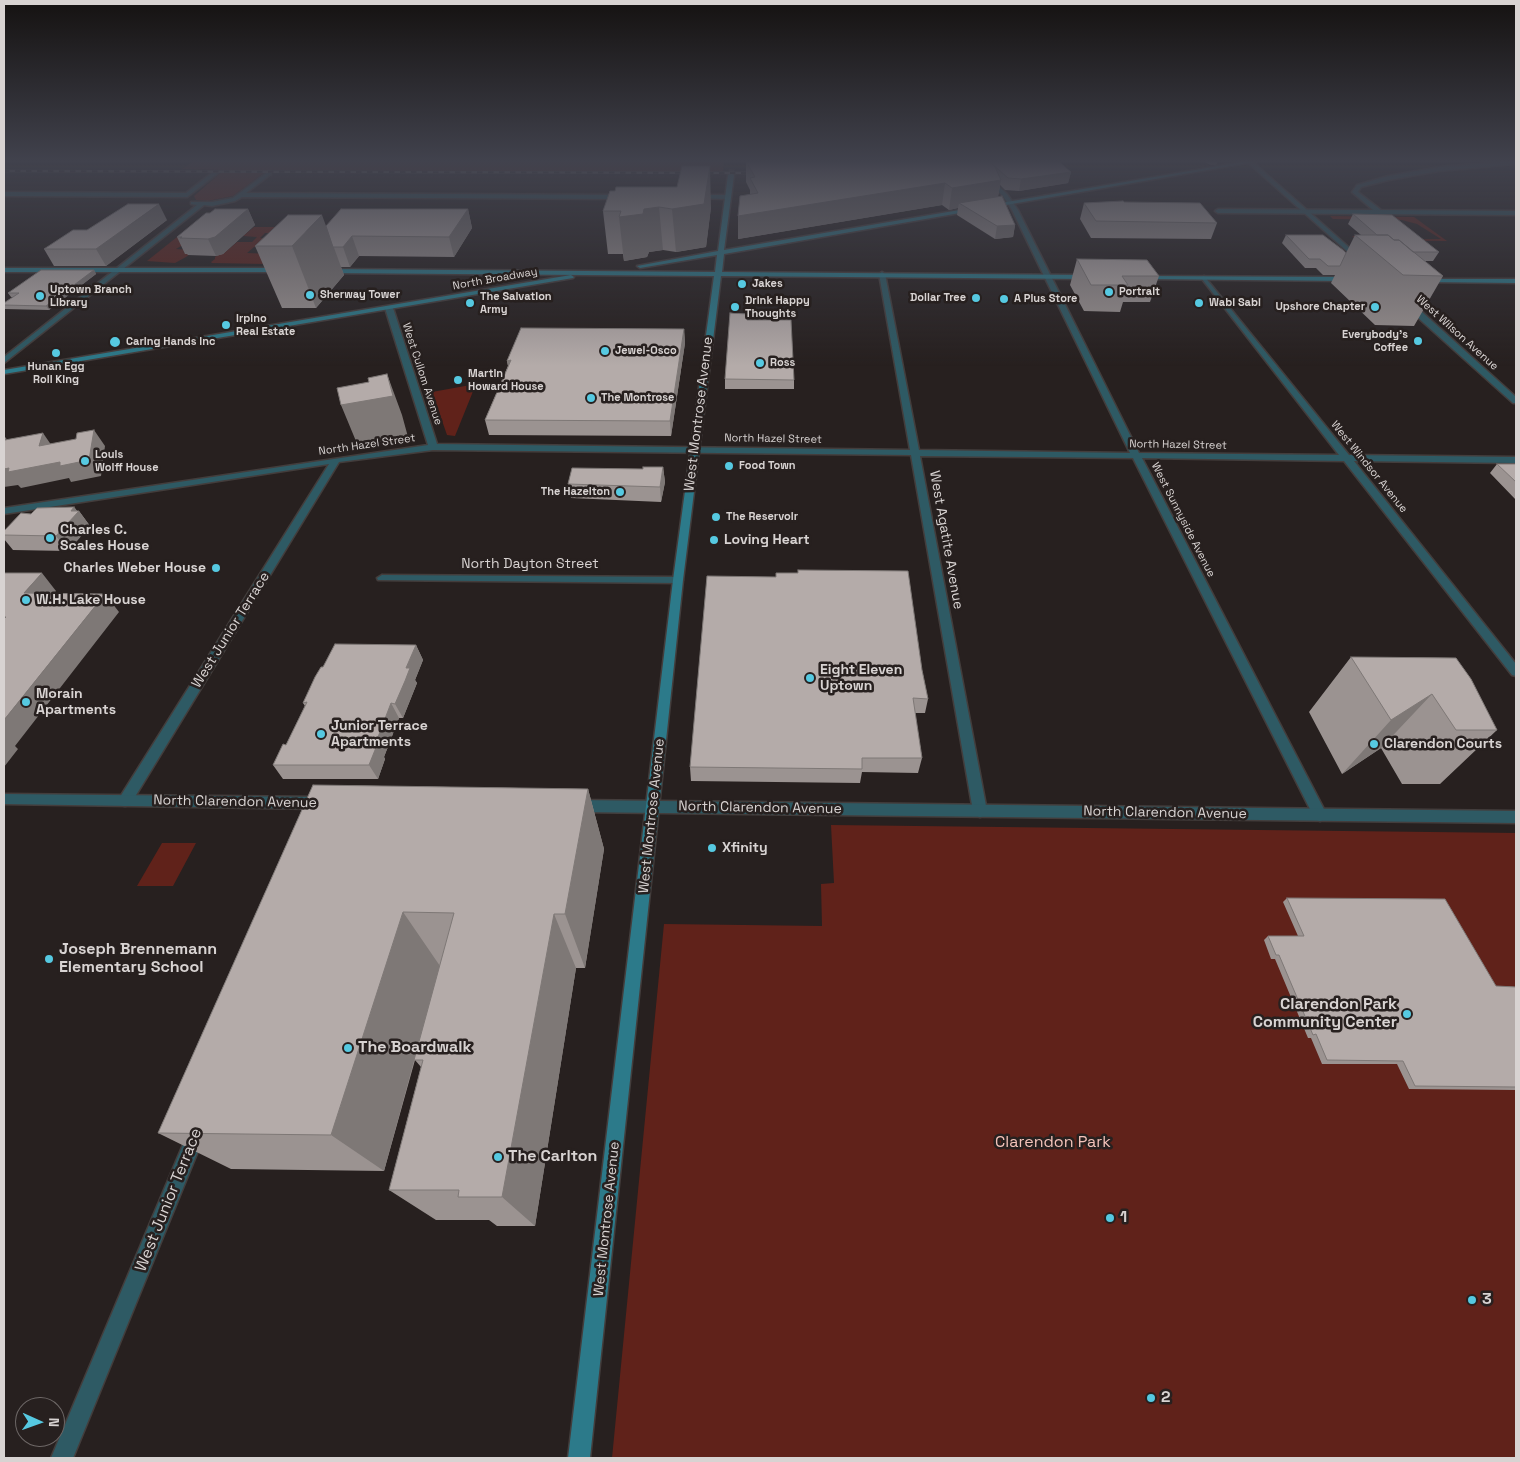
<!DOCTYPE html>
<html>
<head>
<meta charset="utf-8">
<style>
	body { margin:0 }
	#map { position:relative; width:1520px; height:1462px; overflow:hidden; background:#27201f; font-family:"Space Grotesk",sans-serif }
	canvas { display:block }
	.frame { position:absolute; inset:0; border:5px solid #d8d3d2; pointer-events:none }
	.north { position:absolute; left:15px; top:1397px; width:50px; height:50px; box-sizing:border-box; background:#27201f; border:1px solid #6e6867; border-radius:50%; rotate:92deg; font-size:14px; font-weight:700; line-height:20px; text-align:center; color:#d8d3d2 }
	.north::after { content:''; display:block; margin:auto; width:18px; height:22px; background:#56c9e1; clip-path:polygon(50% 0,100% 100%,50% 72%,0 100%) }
</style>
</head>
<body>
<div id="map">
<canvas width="1520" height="1462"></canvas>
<div class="frame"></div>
<div class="north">N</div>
</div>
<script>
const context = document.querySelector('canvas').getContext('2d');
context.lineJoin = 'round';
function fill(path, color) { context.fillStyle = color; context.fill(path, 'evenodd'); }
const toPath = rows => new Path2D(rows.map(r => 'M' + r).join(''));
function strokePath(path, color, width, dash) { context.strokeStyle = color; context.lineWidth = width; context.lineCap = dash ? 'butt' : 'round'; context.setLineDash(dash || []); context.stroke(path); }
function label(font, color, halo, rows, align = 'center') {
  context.font = font + ' "Space Grotesk",sans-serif'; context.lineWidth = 5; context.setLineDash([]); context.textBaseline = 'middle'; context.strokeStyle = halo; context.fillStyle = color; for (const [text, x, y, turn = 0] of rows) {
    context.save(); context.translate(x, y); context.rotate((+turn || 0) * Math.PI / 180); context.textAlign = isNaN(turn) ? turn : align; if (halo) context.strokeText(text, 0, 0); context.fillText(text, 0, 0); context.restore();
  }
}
const green = toPath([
	[194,161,724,161,723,171,711,172,272,170,265,172,233,196,208,201,196,200,194,196,224,170,182,169],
	[1330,216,1414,217,1447,241,1357,240,1352,236,1370,236,1378,240,1441,239,1417,224,1402,220,1333,219],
	[197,221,193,246,181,246,176,249,189,250,183,252,190,254,186,257,175,263,147,261],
	[254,227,299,227,293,233,265,233,260,238,277,239,269,247,254,247,247,253,272,254,265,264,212,263,211,262,215,259,215,257,219,254,223,254,237,242,252,242,257,237,243,236],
	[476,384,455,436,447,435,432,392],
	[831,825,1516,833,1516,1458,612,1458,664,924,822,926,821,884,834,883],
	[162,843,196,843,173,886,137,886]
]);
const secondaryTunnel = toPath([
	[731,175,732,167]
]);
const minor = toPath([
	[1516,161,1516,164,1439,171,1389,180,1361,187,1358,192,1381,210,1516,211,1516,215,1218,213,1215,211,1218,209,1373,210,1352,192,1357,185,1388,176,1439,167,1516,161],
	[269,171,271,174,246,193,625,195,628,197,625,199,242,197,235,201,212,206,204,205,4,363,4,357,197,205,191,204,191,202,212,202,233,198,269,171],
	[213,172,218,173,187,197,4,196,4,192,186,193,213,172],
	[987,179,991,179,1007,194,1018,210,1139,453,1339,455,1202,279,1202,277,1204,276,1349,455,1516,457,1516,463,1354,461,1516,664,1516,676,1512,675,1344,461,1142,458,1327,815,1325,819,1320,821,1315,819,1133,458,920,456,987,811,985,815,980,817,975,815,973,811,911,455,433,450,339,462,130,805,125,806,120,805,118,801,120,797,329,464,4,514,4,508,428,445,385,308,389,306,393,308,437,444,910,450,879,274,882,272,885,274,919,450,1130,453,1012,210,1003,196,987,181,987,179],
	[695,195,728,195,731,197,728,199,693,198,695,195],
	[382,575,678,577,683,580,678,583,378,580,377,578,382,575],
	[196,1125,202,1128,205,1134,73,1458,51,1458,190,1128,196,1125]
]);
const tertiary = toPath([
	[1246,161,1252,161,1362,259,1362,261,1358,261,1246,161],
	[1405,302,1411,302,1516,397,1516,403,1513,403,1405,306,1405,302],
	[4,794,321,797,326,799,328,803,326,807,321,809,4,804,4,794],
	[576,800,1516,811,1516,823,576,812,571,810,569,806,571,802,576,800]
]);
const secondary = toPath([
	[1248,161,1259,161,724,254,722,272,1089,275,1092,277,1089,279,721,276,683,580,590,1458,568,1458,673,580,714,276,326,273,323,271,326,269,715,272,717,255,640,268,637,266,718,251,728,175,731,173,734,175,724,250,1248,161],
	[4,268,281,268,284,270,281,272,4,272,4,268],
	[571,275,574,277,573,278,4,374,4,370,571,275],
	[1139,276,1349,277,1352,279,1349,281,1141,279,1139,278,1139,276],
	[1422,279,1516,279,1516,283,1424,282,1421,280,1422,279]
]);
const rail = toPath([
	[4,171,759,173]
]);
const wall = toPath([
	[746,161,1007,161,1071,172,1068,183,1019,191,1005,190,1000,185,998,197,1015,225,1013,237,995,239,957,215,958,208,949,210,942,205,738,239,738,216,750,194,750,190,746,182],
	[1203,161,1218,161,1216,165,1211,165],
	[610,191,711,207,706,247,676,252,663,250,649,252,647,257,624,261,623,254,608,254,603,211],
	[1124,202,1217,223,1211,239,1091,238,1080,219,1084,203],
	[248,209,255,225,223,254,216,256,188,255,187,254,185,254,177,237,210,213],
	[468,209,472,228,454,257,359,256,350,267,341,267,344,275,316,308,282,308,255,246,326,226],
	[1353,214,1439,252,1433,261,1425,261,1443,276,1414,326,1375,325,1331,283,1335,275,1323,275,1316,268,1305,268,1282,243,1286,235,1346,253,1355,235,1361,235,1348,224],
	[167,220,106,266,54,266,44,249,87,230],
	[1077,259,1159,276,1150,302,1123,302,1120,312,1084,311,1070,285],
	[94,270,96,274,49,310,4,309,4,303,13,297,11,297,8,293],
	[748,320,794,380,794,389,725,389,725,379],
	[684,329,685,343,671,436,489,435,485,420,508,366,507,361],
	[1497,464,1516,464,1516,500,1490,473],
	[663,467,665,482,661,502,571,498,568,484,643,469],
	[74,507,77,511,79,511,90,526,68,551,13,550,4,539,4,535,31,514],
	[416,645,423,660,415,680,417,683,403,718,399,718,384,757,385,759,378,779,283,779,273,765,286,745,305,706,303,703,323,667],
	[1351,657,1456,658,1497,730,1440,784,1402,784,1381,748,1342,774,1309,712],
	[922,670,928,699,925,713,915,713,922,758,918,773,862,772,860,783,691,781,690,767],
	[313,785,588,789,604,849,585,968,576,968,535,1226,497,1226,489,1220,436,1220,389,1190,421,1067,415,1060,384,1171,231,1169,158,1133],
	[1287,898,1496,986,1516,987,1516,1090,1409,1089,1397,1064,1322,1064,1311,1038,1308,1038,1275,959,1271,959,1264,940,1268,936,1298,936,1283,902]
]);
const shadedWall = toPath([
	[1212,161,1218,161,1216,165,1211,165],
	[710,166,711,207,706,247,676,252,672,209],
	[1071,172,1068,183,1019,191,1021,179],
	[1001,180,997,202,959,203,958,208,949,210,952,188],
	[945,183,942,205,738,239,738,216],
	[159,204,167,220,106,266,96,249],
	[659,207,663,250,649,252,647,257,624,261,619,217,644,209],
	[248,209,255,225,223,254,216,256,208,239],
	[468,209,472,228,454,257,449,237],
	[322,215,344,275,316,308,292,246],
	[1015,225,1013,237,995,239,997,226],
	[352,236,359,256,350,267,343,247],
	[94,270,96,274,49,310,46,306],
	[684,329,685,343,671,436,670,421],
	[511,360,510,375,507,361],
	[387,374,402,415,408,437,358,446,341,405],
	[94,430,105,446,101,476,71,482,69,478,21,488,18,485,4,487,4,469,9,468,11,471],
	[43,433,54,449,39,446],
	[663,467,665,482,661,502,660,487],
	[74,507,78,512,79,511,90,526,68,551,56,536,71,511],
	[42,573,56,591,40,611,24,593],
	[105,594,119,612,15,746,18,749,4,767,4,720],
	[416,645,423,660,415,680,417,683,403,718,395,704,406,668],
	[1432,694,1381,748,1342,774,1391,720],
	[391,703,399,718,384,757,385,759,378,779,369,765,375,745],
	[588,789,604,849,585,968,565,914],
	[403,912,440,966,384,1171,331,1135],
	[554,914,576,968,535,1226,502,1197]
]);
const building = toPath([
	[746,161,989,161,995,167,1001,180,952,188,945,183,738,216,740,196,758,193,750,178,755,177,746,161],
	[989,161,1058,161,1071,172,1021,179,1008,178,989,161],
	[682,166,710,166,704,204,672,209,659,207,644,209,643,214,619,217,621,211,603,211,610,191,615,191,616,187,677,187,682,166],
	[1002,196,1015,225,997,226,959,203,1002,196],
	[1123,201,1124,202,1200,203,1217,223,1096,221,1084,203,1123,201],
	[128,204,159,204,96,249,44,249,73,230,87,230,128,204],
	[215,209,248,209,215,237,208,239,180,238,182,237,177,237,206,213,210,213,215,209],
	[341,209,468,209,449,237,352,236,343,247,333,247,326,226,341,209],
	[1353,214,1392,215,1439,252,1413,252,1399,240,1394,240,1388,235,1377,235,1353,214],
	[288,215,322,215,292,246,255,246,288,215],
	[1286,235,1323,235,1343,250,1346,253,1340,266,1328,266,1320,259,1309,259,1286,235],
	[1355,235,1388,235,1394,240,1399,240,1443,276,1403,275,1355,235],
	[1077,259,1147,260,1159,276,1122,276,1128,285,1091,285,1077,259],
	[41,270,94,270,46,306,4,305,4,303,19,293,8,293,41,270],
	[730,313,747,314,747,320,791,320,794,380,725,379,730,313],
	[521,328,684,329,670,421,485,420,511,360,507,361,521,328],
	[387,374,393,396,341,405,337,388,369,382,368,378,387,374],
	[94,430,89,460,60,466,60,462,8,472,9,468,4,469,4,438,6,438,5,440,43,433,39,446,76,439,77,433,94,430],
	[1497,464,1516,464,1516,482,1497,464],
	[643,467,663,467,660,487,568,484,572,468,643,469,643,467],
	[74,507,71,511,79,511,56,536,4,535,4,531,21,513,31,514,37,508,74,507],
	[798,570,908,571,922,670,928,699,913,698,922,758,862,758,862,769,690,767,707,576,776,577,776,573,798,573,798,570],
	[4,573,42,573,24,593,105,594,4,720,4,619,6,617,4,617,4,573],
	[335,644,416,645,406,668,410,668,405,681,395,704,391,703,375,745,377,745,369,765,273,765,283,744,286,745,307,702,303,703,315,677,321,667,323,667,335,644],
	[1351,657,1456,658,1471,679,1497,730,1456,730,1432,694,1391,720,1351,657],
	[313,785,588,789,565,914,554,914,502,1197,458,1197,459,1190,389,1190,423,1060,414,1060,454,913,403,912,331,1135,158,1133,313,785],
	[1287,898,1445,899,1496,986,1516,987,1516,1087,1415,1086,1403,1061,1327,1060,1316,1034,1313,1035,1279,955,1276,955,1268,936,1304,936,1287,898]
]);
const markers = [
	[742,284,5,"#56c9e1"],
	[1109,292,5,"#56c9e1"],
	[310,295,5,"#56c9e1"],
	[40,296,5,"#56c9e1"],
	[976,298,5,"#56c9e1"],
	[1004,299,5,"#56c9e1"],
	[470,303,5,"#56c9e1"],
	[1199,303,5,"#56c9e1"],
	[735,307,5,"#56c9e1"],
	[1375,307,5,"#56c9e1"],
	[226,325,5,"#56c9e1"],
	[1418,341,5,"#56c9e1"],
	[115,342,6,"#56c9e1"],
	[605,351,5,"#56c9e1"],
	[56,353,5,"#56c9e1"],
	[760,363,5,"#56c9e1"],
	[458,380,5,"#56c9e1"],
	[591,398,5,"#56c9e1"],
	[85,461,5,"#56c9e1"],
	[729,466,5,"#56c9e1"],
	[620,492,5,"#56c9e1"],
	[716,517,5,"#56c9e1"],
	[50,538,5,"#56c9e1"],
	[714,540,5,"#56c9e1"],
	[216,568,5,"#56c9e1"],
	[26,600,5,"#56c9e1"],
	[810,678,5,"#56c9e1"],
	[26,702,5,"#56c9e1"],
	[321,734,5,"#56c9e1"],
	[1374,744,5,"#56c9e1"],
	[712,848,5,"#56c9e1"],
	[49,959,5,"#56c9e1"],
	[1407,1014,5,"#56c9e1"],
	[348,1048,5,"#56c9e1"],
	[498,1157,5,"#56c9e1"],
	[1110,1218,5,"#56c9e1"],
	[1472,1300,5,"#56c9e1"],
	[1151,1398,5,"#56c9e1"]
];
const farStreetnames = [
	["North Broadway",495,279,-10],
	["West Wilson Avenue",1457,333,42],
	["West Cullom Avenue",422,374,72],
	["North Hazel Street",773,439,1],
	["North Hazel Street",367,445,-8],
	["North Hazel Street",1178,445,1],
	["West Windsor Avenue",1369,467,51],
	["West Sunnyside Avenue",1183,520,63]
];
const farPoinames = [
	["Jakes",752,284],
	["Uptown Branch",50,290],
	["Library",50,303],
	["Portrait",1119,292],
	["Sherway Tower",320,295],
	["The Salvation",480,297],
	["Army",480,310],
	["Dollar Tree",966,298,"right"],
	["A Plus Store",1014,299],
	["Drink Happy",745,301],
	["Thoughts",745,314],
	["Wabi Sabi",1209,303],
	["Upshore Chapter",1365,307,"right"],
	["Irpino",236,319],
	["Real Estate",236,332],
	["Everybody's",1408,335,"right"],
	["Coffee",1408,348,"right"],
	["Caring Hands Inc",126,342],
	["Jewel-Osco",615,351],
	["Ross",770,363],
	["Hunan Egg",56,367,"center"],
	["Roll King",56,380,"center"],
	["Martin",468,374],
	["Howard House",468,387],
	["The Montrose",601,398],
	["Louis",95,455],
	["Wolff House",95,468],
	["Food Town",739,466],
	["The Hazelton",610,492,"right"],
	["The Reservoir",726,517]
];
const streetNames = [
	["West Montrose Avenue",699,414,-83],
	["West Agatite Avenue",946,540,80],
	["North Dayton Street",530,564],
	["West Junior Terrace",231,630,-58],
	["North Clarendon Avenue",235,802,1],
	["North Clarendon Avenue",760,808,1],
	["North Clarendon Avenue",1165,813,1],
	["West Montrose Avenue",652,816,-84],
	["West Montrose Avenue",607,1219,-84]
];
const poiNames = [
	["Charles C.",60,530],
	["Scales House",60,546],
	["Loving Heart",724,540],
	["Charles Weber House",206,568,"right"],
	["W.H. Lake House",36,600],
	["Eight Eleven",820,670],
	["Uptown",820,686],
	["Morain",36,694],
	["Apartments",36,710],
	["Junior Terrace",331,726],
	["Apartments",331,742],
	["Clarendon Courts",1384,744],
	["Xfinity",722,848]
];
const nearPoinames = [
	["Joseph Brennemann",59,950],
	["Elementary School",59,968],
	["Clarendon Park",1397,1005,"right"],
	["Community Center",1397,1023,"right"],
	["The Boardwalk",358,1048],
	["The Carlton",508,1157],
	["1",1120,1218],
	["3",1482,1300],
	["2",1161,1398]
];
const nearParknames = [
	["Clarendon Park",1053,1143]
];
const nearStreetnames = [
	["West Junior Terrace",169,1200,-68]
];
fill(green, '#60221a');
strokePath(secondaryTunnel, '#423b3a', 6, [6, 3]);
strokePath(minor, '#433d3c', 3);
strokePath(tertiary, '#433d3c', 3);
strokePath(secondary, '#433d3c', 3);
fill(minor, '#2e5a64');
fill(tertiary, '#2e5a64');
fill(secondary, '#2c7a8a');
strokePath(rail, '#827c7b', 2.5);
strokePath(rail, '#27201f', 2, [5.5]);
fill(wall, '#9b9391');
fill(shadedWall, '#7e7876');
fill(building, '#b4aba9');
strokePath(building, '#7e7876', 1);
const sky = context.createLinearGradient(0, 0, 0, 366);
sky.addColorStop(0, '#151211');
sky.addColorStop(0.44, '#41424d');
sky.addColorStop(1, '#41424d00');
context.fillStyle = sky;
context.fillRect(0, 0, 1520, 366);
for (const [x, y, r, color] of markers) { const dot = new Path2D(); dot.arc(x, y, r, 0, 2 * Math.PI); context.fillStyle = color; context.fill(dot); strokePath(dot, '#27201f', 2); }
label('11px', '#d8d3d2', '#27201f', farStreetnames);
label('bold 11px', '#d8d3d2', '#27201f', farPoinames, 'left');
label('14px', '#d8d3d2', '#27201f', streetNames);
label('bold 14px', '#d8d3d2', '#27201f', poiNames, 'left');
label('bold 16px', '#d8d3d2', '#27201f', nearPoinames, 'left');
label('16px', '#f4c3ba', '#27201f', nearParknames);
label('16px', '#d8d3d2', '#27201f', nearStreetnames);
</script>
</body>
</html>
